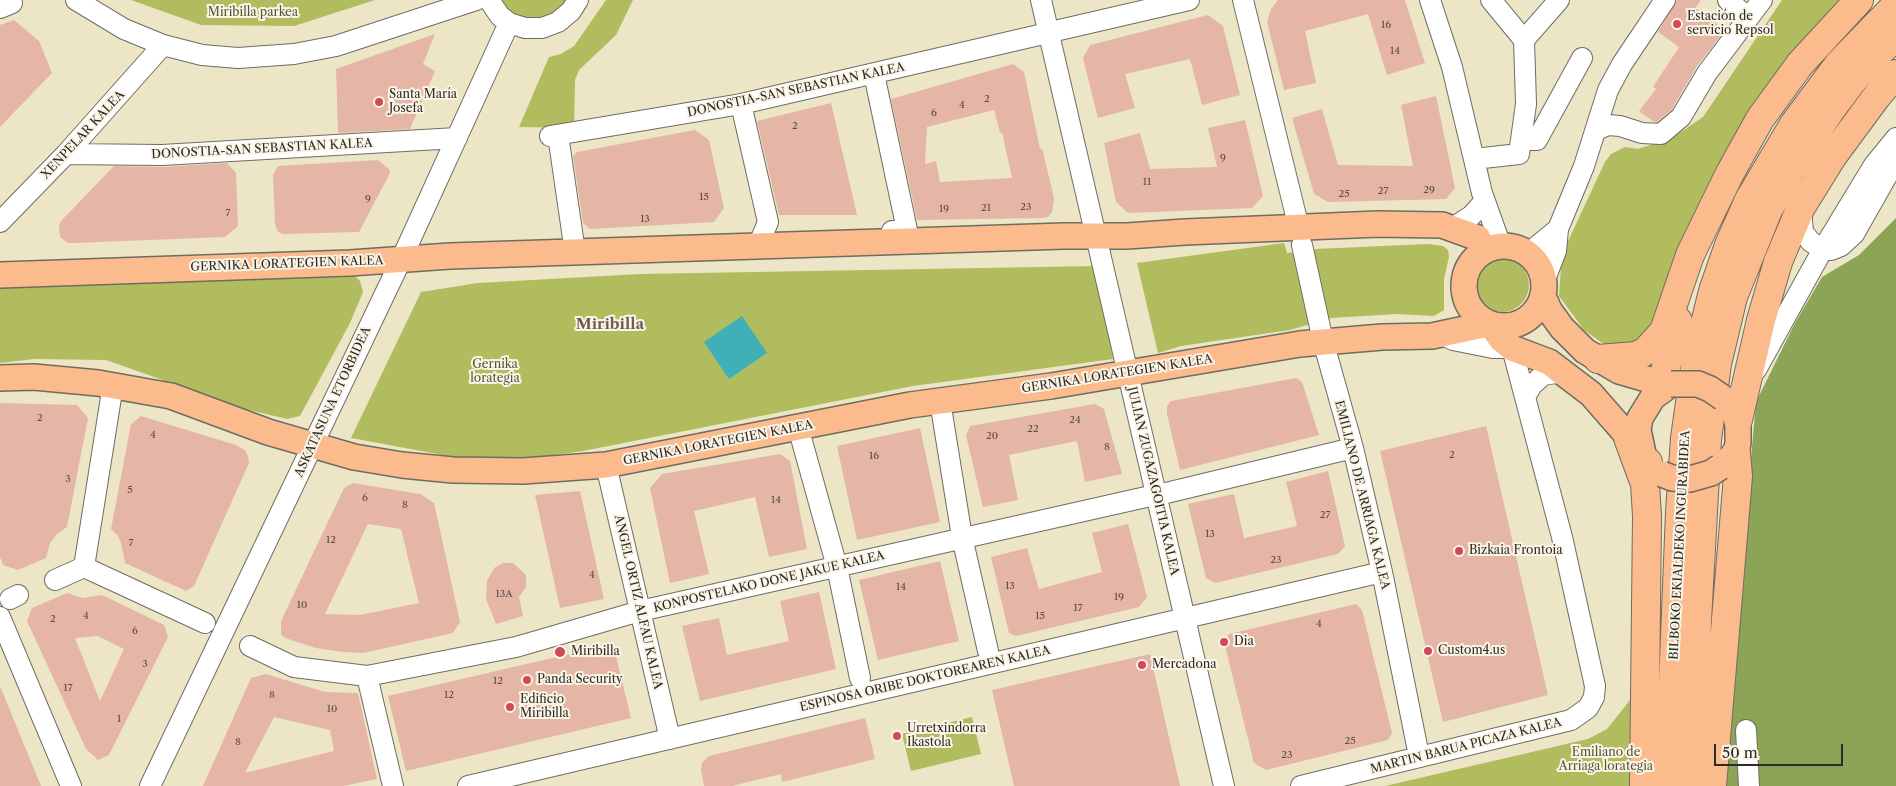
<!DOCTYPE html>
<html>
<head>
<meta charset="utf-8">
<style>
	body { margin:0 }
	#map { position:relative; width:1896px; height:786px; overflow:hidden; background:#ece6c7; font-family:"Libre Caslon Text",serif }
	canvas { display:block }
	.scale { position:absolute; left:1714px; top:744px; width:129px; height:22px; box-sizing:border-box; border:2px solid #2b2b2b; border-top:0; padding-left:6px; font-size:15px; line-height:18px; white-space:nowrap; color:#2b2b2b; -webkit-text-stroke:4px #fcf5e5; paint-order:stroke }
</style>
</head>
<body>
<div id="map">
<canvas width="1896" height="786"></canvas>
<div class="scale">50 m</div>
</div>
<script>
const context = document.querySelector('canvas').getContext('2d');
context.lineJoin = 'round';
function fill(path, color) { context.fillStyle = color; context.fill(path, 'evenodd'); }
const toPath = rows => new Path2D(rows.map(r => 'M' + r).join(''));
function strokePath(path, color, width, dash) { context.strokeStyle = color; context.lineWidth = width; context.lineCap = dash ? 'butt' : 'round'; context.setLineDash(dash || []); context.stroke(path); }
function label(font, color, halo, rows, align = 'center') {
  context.font = font + ' "Libre Caslon Text",serif'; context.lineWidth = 4; context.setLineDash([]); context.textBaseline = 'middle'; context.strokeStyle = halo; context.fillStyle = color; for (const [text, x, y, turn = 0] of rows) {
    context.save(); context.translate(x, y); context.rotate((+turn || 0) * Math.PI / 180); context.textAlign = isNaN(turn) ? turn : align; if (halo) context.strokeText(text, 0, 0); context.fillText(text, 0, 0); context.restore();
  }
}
const green = toPath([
	[131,0,375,0,294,26,201,25],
	[497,0,566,0,555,13,534,20,512,15],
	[606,0,633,0,616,35,579,70,575,80,574,128,519,127,549,57,561,54,574,46],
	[1782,0,1845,0,1645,343,1605,345,1584,330,1559,296,1562,254,1605,162,1611,154,1625,147,1638,149,1672,138,1703,117],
	[1284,243,1287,253,1315,249,1428,244,1443,246,1448,250,1449,257,1444,279,1444,310,1434,316,1397,314,1331,318,1290,330,1181,346,1158,353,1137,263],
	'1475 285a27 27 0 1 1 54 0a27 27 0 1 1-54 0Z',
	[1096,266,1113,359,913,386,583,451,492,464,351,438,421,292,478,283,640,274],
	[350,272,360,281,363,292,350,323,300,416,287,419,245,409,106,360,34,359,0,363,0,287],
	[1631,699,1634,786,1385,786,1588,739,1607,729],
	[972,717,981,754,911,771,902,734]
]);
const forest = toPath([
	[1896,218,1896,786,1722,786,1756,402,1795,323,1822,277,1859,255]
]);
const water = toPath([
	[742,316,767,353,729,379,704,342]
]);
const building = toPath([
	[1278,0,1405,0,1425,63,1387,75,1368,14,1305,31,1316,83,1284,90,1267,22,1271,9],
	[1677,0,1701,0,1695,8,1725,30,1697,66,1672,109,1657,122,1654,122,1639,111,1656,89,1653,87,1679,47,1658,32],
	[1208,15,1223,26,1240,95,1202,105,1190,59,1125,74,1135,108,1098,118,1083,58,1090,45],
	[14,20,39,41,52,73,0,127,0,25],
	[435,34,423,64,435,71,410,129,338,133,336,69],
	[1013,64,1024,72,1040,149,1042,148,1054,198,1052,212,1048,217,1043,218,917,220,891,99],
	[994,110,1000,133,1002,132,1012,178,940,182,936,161,925,164,927,127],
	[1436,96,1455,188,1446,199,1328,202,1314,194,1292,118,1322,109,1338,165,1413,166,1401,105],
	[831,103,857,215,779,215,757,121],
	[1245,120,1263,196,1252,208,1128,213,1116,202,1104,143,1140,133,1150,169,1217,167,1208,128],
	[695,130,709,140,724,208,714,222,590,229,583,223,573,156,577,152],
	[378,160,390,170,389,175,359,232,283,234,278,232,275,224,273,175,278,166],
	[227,163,236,173,238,226,225,237,75,243,68,243,60,237,59,226,61,221,114,166,163,167],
	[1296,378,1302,382,1319,435,1180,470,1167,414,1167,406,1171,401],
	[0,403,77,405,88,418,67,527,58,533,50,543,46,558,18,570,3,565,0,557],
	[1095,404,1104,409,1122,474,1085,482,1077,441,1009,455,1018,500,983,507,966,435,970,426],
	[141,416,236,445,245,450,248,456,249,463,194,586,186,591,125,563,121,543,118,536,111,529,131,424],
	[1486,426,1548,695,1443,722,1380,451],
	[920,428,940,522,857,540,837,446],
	[780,454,790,461,807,549,769,557,755,497,694,511,709,574,670,583,650,488,662,474],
	[1328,471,1345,546,1338,554,1215,583,1206,578,1188,504,1234,494,1244,538,1297,526,1286,482],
	[353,483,420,494,434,503,460,622,453,633,363,653,343,652,316,648,285,638,281,634,281,621,344,488],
	[368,524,401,529,419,603,360,615,325,614],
	[580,491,604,599,560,608,535,495],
	[1128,524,1147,597,1139,607,1016,636,1009,633,991,557,1027,548,1039,589,1102,572,1092,533],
	[940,561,959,641,878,660,859,580],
	[503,563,513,563,526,575,526,587,519,597,523,616,496,624,486,599,487,581,494,568],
	[819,592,836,669,700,701,682,626,719,618,727,655,789,641,780,601],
	[67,593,83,598,102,595,164,625,168,637,109,755,98,760,86,749,27,621,32,608],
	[98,636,124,649,100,701,75,638],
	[1356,604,1362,610,1392,733,1388,740,1266,770,1254,763,1224,642,1229,634],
	[613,644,631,718,406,771,388,696],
	[1150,654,1180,786,1014,786,992,690],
	[266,674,325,692,358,693,377,779,343,786,203,786,251,678],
	[274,717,330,730,334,751,245,773],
	[0,686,41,786,0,786],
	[865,718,875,759,782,782,781,774,732,786,704,786,701,769,702,763,709,756]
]);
const minor = toPath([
	[76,0,124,29,163,45,202,55,238,58,294,54,336,46,476,0],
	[489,0,500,16,509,23,525,28,542,28,558,22,571,11,578,0],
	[1041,0,1224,786],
	[1243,0,1297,220],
	[1430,0,1452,67,1482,193,1501,246],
	[1491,0,1524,40],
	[1728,0,1748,18],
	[0,8,12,3],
	[1055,31,1189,0],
	[874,74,907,230,892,231,893,240],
	[741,104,768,222,758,246],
	[1596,130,1608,125,1620,126,1642,133,1661,134,1681,117,1707,73,1762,0],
	[558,135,575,252],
	[550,136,741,104,1039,35],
	[1521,140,1537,140,1582,58],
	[66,154,162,155,457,138],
	[1474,159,1519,154,1526,104,1524,40,1559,0],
	[1801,207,1803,232,1811,242,1823,249,1831,250,1841,246,1854,234,1896,160],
	[0,222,66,154,163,45],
	[1451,229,1471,216,1482,204],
	[1302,245,1323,341,1353,448,1382,572,1417,746],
	[1531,256,1537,246,1558,229],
	[1544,282,1556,251,1558,229,1584,166,1608,90,1622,64,1665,0],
	[1756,370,1823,249,1874,165,1896,138],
	[1525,397,1532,385,1543,375,1556,373,1569,376],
	[940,401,962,537,988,651],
	[798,427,837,567,860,678],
	[606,465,670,739],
	[1162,494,1353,448],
	[84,567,113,385],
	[55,580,84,567,205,623],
	[10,599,18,595],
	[0,617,71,786],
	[250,646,294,667,367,676,516,647,640,611,1146,497],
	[367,676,393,786],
	[1746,730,1749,786],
	[150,786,401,260,509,23],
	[468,786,1382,572],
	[1301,786,1571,720,1588,708,1594,697,1595,686,1562,537,1512,348,1493,348,1453,340,1441,334]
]);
const major = toPath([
	'1464 286a40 40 0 1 1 80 0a40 40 0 1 1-80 0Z',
	[0,275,350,263,450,256,1064,236,1127,236,1185,232,1378,224,1442,225,1478,238,1483,251],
	[1543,296,1549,310,1562,328,1585,351,1619,371,1667,385],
	[1491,325,1501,339,1512,348,1549,362,1591,394,1640,450],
	[0,378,34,377,98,383,171,396,268,432,354,457,402,465,453,470,523,471,606,465,910,405,1051,386,1300,344,1382,337,1432,336,1488,324],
	[1644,458,1638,430,1640,418,1653,397,1671,384],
	[1720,467,1736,453,1738,443,1738,420,1728,403]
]);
const highway = toPath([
	[1598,359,1636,356,1646,351,1664,331,1690,255,1730,173,1760,119,1800,64,1859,0],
	[1660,390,1678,321],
	[1738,420,1761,320,1778,262,1801,207,1832,157,1877,96,1896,74],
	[1628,438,1645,484],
	[1644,786,1647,516,1645,484,1648,462],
	[1669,786,1680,512,1685,438,1696,360,1713,291,1729,245,1749,200,1794,124,1838,65,1896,5],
	[1693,786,1697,621,1707,440,1717,364,1733,297,1768,210,1790,171,1832,108,1854,79,1896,35],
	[1712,786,1738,476,1736,453]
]);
const majorBridge = toPath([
	[1671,384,1698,384,1710,389,1723,398],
	[1662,474,1672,478,1690,479,1711,473,1720,467]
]);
const markers = [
	[1677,24,5,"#d1495b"],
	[379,102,5,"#d1495b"],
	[1459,551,5,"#d1495b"],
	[1224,642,5,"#d1495b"],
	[1428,651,5,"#d1495b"],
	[560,652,6,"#d1495b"],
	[1142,665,5,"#d1495b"],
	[527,680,5,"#d1495b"],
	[510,707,5,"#d1495b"],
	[897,736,5,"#d1495b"]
];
const numberNames = [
	["16",1386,25],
	["14",1395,51],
	["2",987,99],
	["4",962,105],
	["6",934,113],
	["2",795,126],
	["9",1223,158],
	["11",1147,182],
	["29",1429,190],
	["27",1383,191],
	["25",1344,194],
	["15",704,197],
	["9",368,199],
	["23",1026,207],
	["21",986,208],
	["19",944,209],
	["7",228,213],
	["13",645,219],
	["2",40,418],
	["24",1075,420],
	["22",1033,429],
	["4",153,435],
	["20",992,436],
	["8",1107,447],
	["2",1452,455],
	["16",874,456],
	["3",68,479],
	["5",130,490],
	["6",365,498],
	["14",776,500],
	["8",405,505],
	["27",1325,515],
	["13",1210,534],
	["12",331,540],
	["7",131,543],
	["23",1276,560],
	["4",592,575],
	["13",1010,586],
	["14",901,587],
	["13A",504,594],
	["19",1119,597],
	["10",302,605],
	["17",1078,608],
	["4",86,616],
	["15",1040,616],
	["2",53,619],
	["4",1319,624],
	["6",135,631],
	["3",145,664],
	["12",498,681],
	["17",68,688],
	["8",272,695],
	["12",449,695],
	["10",332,709],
	["1",119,719],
	["25",1350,741],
	["8",238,742],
	["23",1287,755]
];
const parkNames = [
	["Miribilla parkea",253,13],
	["Gernika",495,365],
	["lorategia",495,379],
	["Emiliano de",1606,753],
	["Arriaga lorategia",1606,767]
];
const poiNames = [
	["Estación de",1687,17],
	["servicio Repsol",1687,31],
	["Santa María",389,95],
	["Josefa",389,109],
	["Bizkaia Frontoia",1469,551],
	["Dia",1234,642],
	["Custom4.us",1438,651],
	["Miribilla",571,652],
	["Mercadona",1152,665],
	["Panda Security",537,680],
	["Edificio",520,700],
	["Miribilla",520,714],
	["Urretxindorra",907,729],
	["Ikastola",907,743]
];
const streetNames = [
	["DONOSTIA-SAN SEBASTIAN KALEA",796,90,-12],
	["XENPELAR KALEA",83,135,-47],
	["DONOSTIA-SAN SEBASTIAN KALEA",262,149,-3],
	["GERNIKA LORATEGIEN KALEA",287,264,-2],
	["GERNIKA LORATEGIEN KALEA",1117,374,-9],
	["ASKATASUNA ETORBIDEA",333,402,-65],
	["GERNIKA LORATEGIEN KALEA",718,443,-11],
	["JULIAN ZUGAZAGOITIA KALEA",1153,481,77],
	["EMILIANO DE ARRIAGA KALEA",1362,495,76],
	["BILBOKO EKIALDEKO INGURABIDEA",1680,545,-87],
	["KONPOSTELAKO DONE JAKUE KALEA",769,582,-13],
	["ANGEL ORTIZ ALFAU KALEA",638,602,77],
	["ESPINOSA ORIBE DOKTOREAREN KALEA",925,679,-13],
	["MARTIN BARUA PICAZA KALEA",1466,746,-14]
];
const quarterNames = [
	["Miribilla",610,325]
];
fill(green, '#b0bc5e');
fill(forest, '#8ca455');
fill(water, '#3fb0b7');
fill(building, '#e5b5a6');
strokePath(minor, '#6f6c62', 22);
strokePath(major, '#6f6c62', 28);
strokePath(highway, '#6f6c62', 30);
strokePath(minor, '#fff', 20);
strokePath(major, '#fbbb8c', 25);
strokePath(highway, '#fbbb8c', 28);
strokePath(majorBridge, '#6f6c62', 28, []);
strokePath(majorBridge, '#fbbb8c', 25);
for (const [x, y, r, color] of markers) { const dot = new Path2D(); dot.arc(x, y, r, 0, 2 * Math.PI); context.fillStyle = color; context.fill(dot); strokePath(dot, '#fcf5e5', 2); }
label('10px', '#5a4e4a', null, numberNames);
label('12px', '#53563a', '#fcf5e5', parkNames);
label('12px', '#2b2b2b', '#fcf5e5', poiNames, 'left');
label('12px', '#2b2b2b', '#fcf5e5', streetNames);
label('bold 15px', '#6c5b56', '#fcf5e5', quarterNames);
</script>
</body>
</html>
